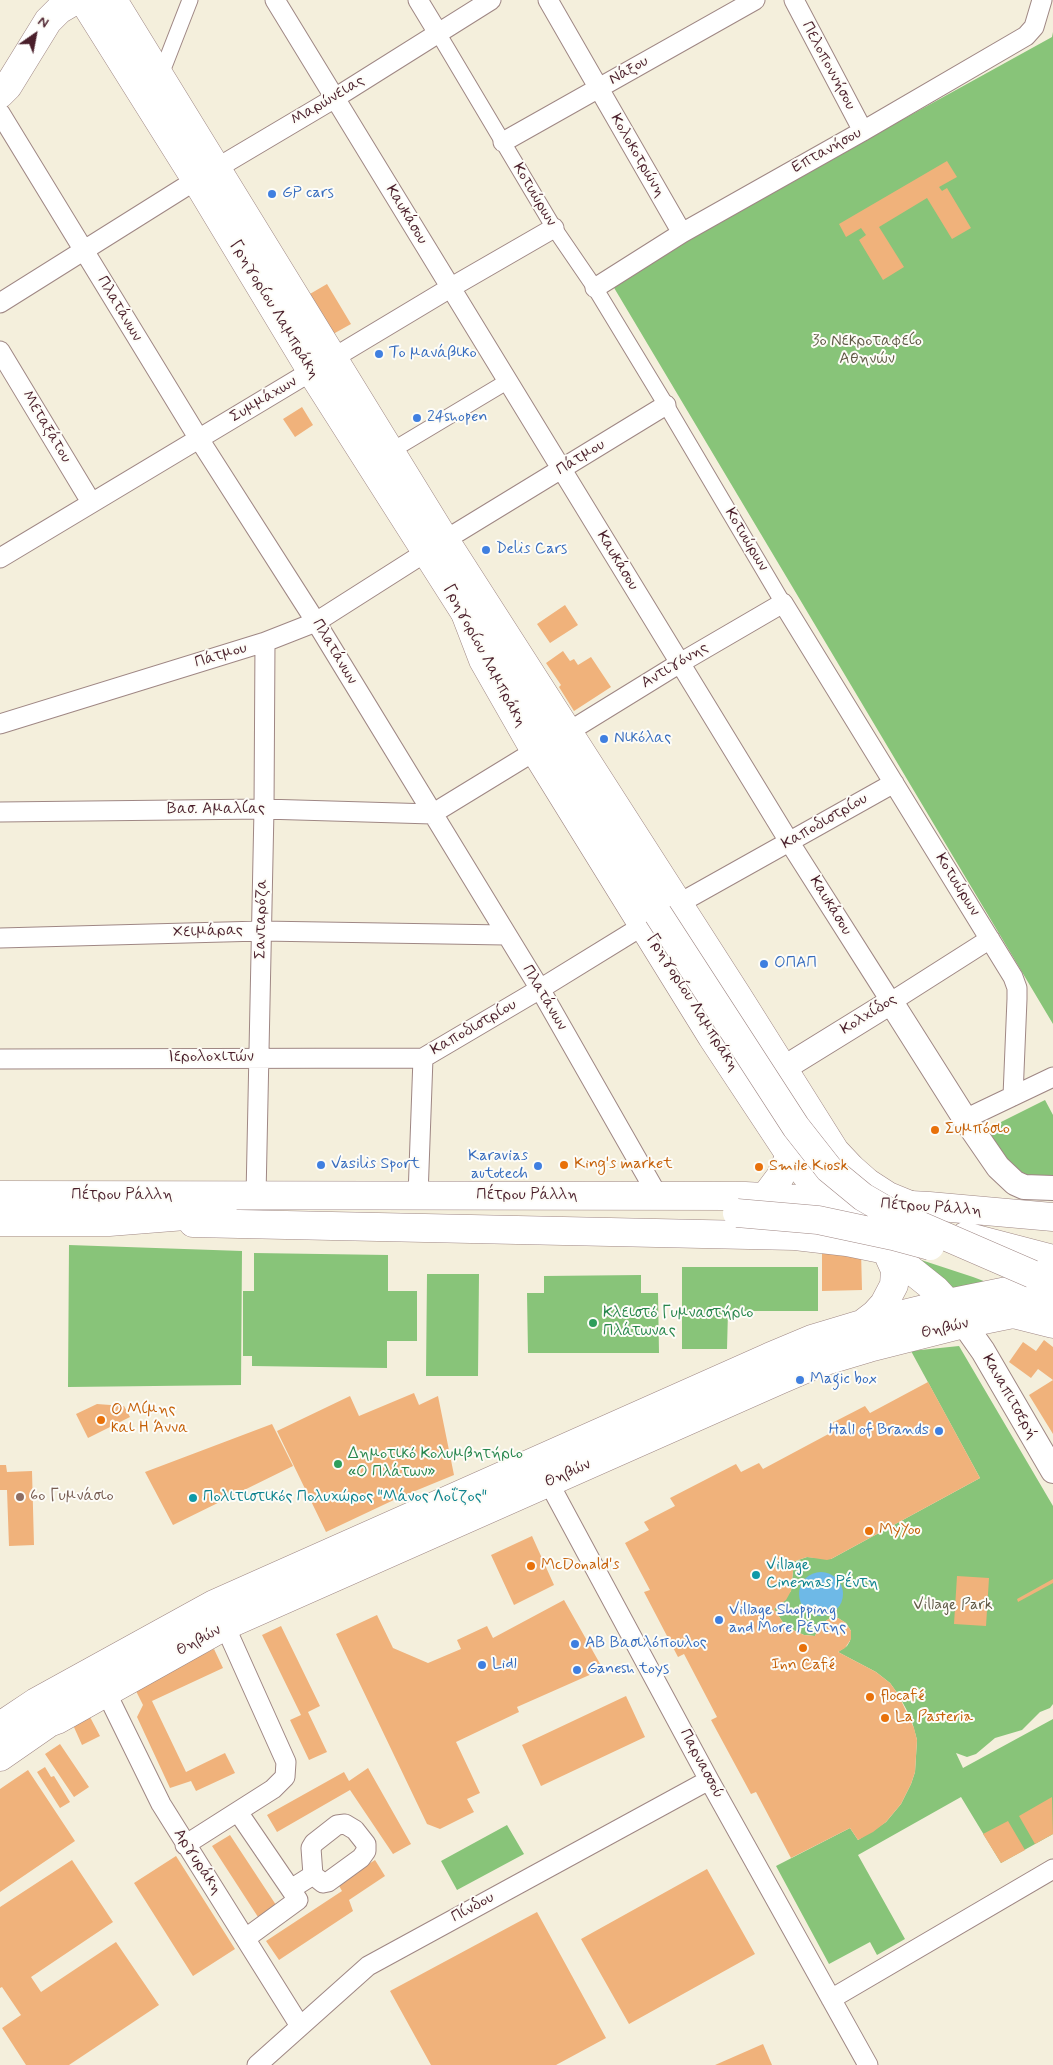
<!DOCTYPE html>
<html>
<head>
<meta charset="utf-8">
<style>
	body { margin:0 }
	#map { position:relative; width:1053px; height:2065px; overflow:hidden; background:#f4efdc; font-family:Mynerve,sans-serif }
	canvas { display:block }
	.north { position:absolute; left:10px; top:10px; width:50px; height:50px; -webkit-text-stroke:4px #fdfcf7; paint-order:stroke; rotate:33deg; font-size:14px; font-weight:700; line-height:20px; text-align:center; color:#4a1f2b }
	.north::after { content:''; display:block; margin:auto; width:18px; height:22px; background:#4a1f2b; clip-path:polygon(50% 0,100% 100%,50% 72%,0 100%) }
</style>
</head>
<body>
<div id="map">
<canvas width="1053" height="2065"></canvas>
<div class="north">N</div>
</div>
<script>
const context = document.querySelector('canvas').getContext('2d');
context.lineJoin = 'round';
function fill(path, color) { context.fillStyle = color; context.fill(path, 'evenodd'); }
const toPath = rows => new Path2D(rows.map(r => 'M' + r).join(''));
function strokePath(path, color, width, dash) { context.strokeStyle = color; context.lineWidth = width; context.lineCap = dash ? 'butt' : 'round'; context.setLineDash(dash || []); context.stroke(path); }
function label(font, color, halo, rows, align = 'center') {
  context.font = font + ' Mynerve,sans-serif'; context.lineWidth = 4; context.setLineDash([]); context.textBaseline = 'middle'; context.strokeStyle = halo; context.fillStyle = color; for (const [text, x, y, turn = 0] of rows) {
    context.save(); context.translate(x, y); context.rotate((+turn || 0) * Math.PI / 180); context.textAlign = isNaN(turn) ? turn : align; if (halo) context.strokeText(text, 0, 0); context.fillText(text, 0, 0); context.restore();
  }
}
const green = toPath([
	[1053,32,1053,1024,610,281,1052,37],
	[1045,1100,1053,1115,1053,1180,1029,1178,1013,1170,988,1133,993,1126],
	[69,1245,242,1251,241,1385,68,1387],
	[254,1253,388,1255,388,1291,417,1291,417,1341,387,1341,387,1368,252,1366,252,1356,243,1356,243,1291,254,1291],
	[909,1256,973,1277,989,1283,950,1295],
	[682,1267,818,1267,818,1311,728,1311,727,1349,682,1349],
	[427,1274,479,1274,478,1376,426,1376],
	[641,1275,641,1293,658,1293,659,1353,528,1353,527,1293,544,1293,544,1276],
	[959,1346,1053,1506,1053,1704,1050,1708,1040,1712,1022,1730,995,1738,976,1754,967,1757,956,1753,963,1768,1053,1719,1053,1834,1001,1863,961,1797,858,1855,905,1939,877,1955,870,1942,829,1964,776,1866,850,1828,858,1840,886,1822,901,1804,911,1784,915,1772,917,1740,911,1718,898,1694,890,1683,876,1672,838,1652,847,1646,850,1641,851,1631,846,1623,838,1618,830,1618,820,1625,815,1636,804,1635,786,1627,774,1609,791,1591,793,1571,789,1563,807,1557,831,1559,980,1478,911,1351],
	[507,1825,524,1854,457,1890,441,1861]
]);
const water = toPath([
	'799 1594a22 22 0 1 1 44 0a22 22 0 1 1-44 0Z'
]);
const building = toPath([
	[947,161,957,177,939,187,942,191,947,188,971,228,952,239,927,198,879,227,904,267,883,280,859,240,866,235,861,228,846,237,839,224],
	[327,284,351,324,326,338,303,298],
	[302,407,313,425,295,437,283,419],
	[565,605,578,625,550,643,537,624],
	[563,651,570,661,574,659,578,665,591,657,611,687,574,711,559,687,561,685,546,663],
	[822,1251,861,1251,862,1290,822,1291],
	[1044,1340,1053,1347,1053,1434,1029,1395,1053,1380,1038,1369,1031,1378,1009,1362,1023,1342,1036,1351],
	[928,1382,980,1478,831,1559,827,1560,807,1557,789,1563,793,1571,791,1591,786,1600,774,1609,786,1627,804,1635,815,1636,820,1625,830,1618,838,1618,846,1623,851,1631,851,1639,845,1648,838,1652,876,1672,890,1683,898,1694,914,1728,917,1740,915,1772,911,1784,901,1804,886,1822,873,1832,858,1840,850,1828,791,1858,756,1792,751,1794,711,1720,717,1717,684,1654,678,1657,644,1592,650,1590,625,1543,649,1530,644,1522,675,1506,670,1498,736,1464,741,1472,759,1463,763,1469,836,1430,832,1423,865,1406,870,1413],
	[414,1393,419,1405,438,1396,454,1475,398,1498,326,1532,277,1431,350,1396,359,1416],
	[97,1404,124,1406,130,1417,88,1438,76,1414],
	[272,1424,293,1466,173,1525,145,1472],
	[0,1465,6,1465,7,1472,32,1471,34,1545,9,1546,7,1490,0,1490],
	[532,1536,554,1585,514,1605,491,1555],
	[957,1576,989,1578,986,1626,954,1624],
	[1053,1579,1053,1583,1018,1602,1017,1599],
	[564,1600,603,1669,517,1707,519,1712,456,1742,480,1793,467,1799,474,1812,440,1829,427,1824,336,1634,377,1615,393,1648,428,1663,461,1649,457,1640,487,1626,493,1638],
	[281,1626,320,1706,308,1712,327,1752,309,1760,290,1720,301,1715,262,1635],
	[214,1649,223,1668,152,1701,186,1772,225,1753,235,1773,196,1791,191,1781,170,1788,137,1717,143,1705,134,1687],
	[626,1696,645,1737,541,1786,522,1745],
	[90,1717,100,1736,82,1745,73,1725],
	[60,1744,89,1787,74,1797,45,1754],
	[45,1767,51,1777,54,1776,70,1802,60,1808,37,1772],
	[368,1768,411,1844,393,1854,350,1790,277,1832,267,1815,344,1772,349,1781],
	[28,1770,75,1841,0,1892,0,1789],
	[1052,1797,1053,1834,1035,1844,1019,1816],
	[1008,1821,1025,1850,1001,1863,983,1834],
	[230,1835,276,1905,258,1917,212,1846],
	[176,1856,235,1949,193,1976,134,1883],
	[72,1860,113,1922,31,1977,41,1992,116,1942,159,2005,69,2065,26,2065,2,2028,21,2015,2,1987,0,1988,0,1907],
	[375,1860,385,1876,349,1900,353,1911,279,1960,266,1941,342,1891,338,1884],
	[707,1869,755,1954,629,2024,581,1939],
	[537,1912,606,2038,556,2065,431,2065,390,1991],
	[763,2044,772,2065,715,2065]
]);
const pedestrian = toPath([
	[438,33,554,228,595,288,666,405,783,603],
	[160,77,190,0],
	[391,451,508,381]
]);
const minor = toPath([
	[275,0,790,843,891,1002,990,939],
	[418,0,438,33],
	[548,0,682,233],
	[794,0,863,131],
	[0,113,199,439,316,622,540,989,658,1196],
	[503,142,755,0],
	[217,168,335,98,491,0],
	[595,288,682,233,863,131,1026,36,1034,27,1042,0],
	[0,303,196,180],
	[0,351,91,502],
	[445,540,666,405],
	[0,558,450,288,554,228],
	[0,724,265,642,316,622,426,552],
	[568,732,680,663,783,603,1013,977,1017,988,1017,999,1013,1096],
	[0,812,264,809,432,814,535,751],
	[678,904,894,783],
	[0,938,261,931,505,935],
	[423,1058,540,989,644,925],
	[0,1059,423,1058],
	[965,1119,1053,1077],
	[256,1196,264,809,265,642],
	[418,1196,423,1058],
	[543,1472,709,1780,868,2065],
	[106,1692,161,1804,300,2026],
	[238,1812,298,1900,246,1938],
	[185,1845,273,1789,285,1777,286,1762,225,1626],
	[291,1889,313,1875,323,1883,328,1882,361,1858,366,1851,366,1844,355,1830,345,1824,337,1825,314,1843,311,1848,313,1875],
	[831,1999,1053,1869],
	[257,2065,368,1966,709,1780]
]);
const tertiary = toPath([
	[768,1078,891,1002,965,1119,998,1167,1015,1183,1024,1187,1053,1188],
	[964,1324,983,1351,1053,1471]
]);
const secondary = toPath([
	[83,0,196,180,316,379,465,613,483,660,535,751,712,1037,790,1155,818,1190,886,1250,936,1290,948,1303,964,1324],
	[113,0,445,540,737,995,835,1151,851,1168,868,1183,888,1196,910,1205],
	[0,94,8,86,48,21,59,10,76,0],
	[193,1223,795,1236,847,1242,886,1250],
	[862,1324,875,1314,884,1304,894,1285,895,1270,886,1250],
	[0,1726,36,1702,214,1604,769,1357,812,1339,862,1324,948,1303,1007,1291,1053,1285],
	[0,1757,49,1723,57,1720,225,1626,780,1380,822,1362,869,1348,964,1324,1013,1314,1053,1309]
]);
const primary = toPath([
	[465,613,528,707,658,914],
	[0,1195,745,1196,929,1206,1053,1217],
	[765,1197,780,1177,790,1155],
	[0,1222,109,1222,223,1213],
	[965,1236,1053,1259],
	[1032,1274,1053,1283],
	[1013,1314,1053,1324]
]);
const primaryBridge = toPath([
	[658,914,796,1127,829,1169,863,1197,889,1212,1032,1274],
	[737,1213,818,1220,893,1236,930,1246]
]);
const markers = [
	[272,194,5,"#3f7fe0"],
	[379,354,5,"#3f7fe0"],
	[417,418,5,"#3f7fe0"],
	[486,550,5,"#3f7fe0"],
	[604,739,5,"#3f7fe0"],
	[764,964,5,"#3f7fe0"],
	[935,1130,5,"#e8710a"],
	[321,1165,5,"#3f7fe0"],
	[564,1165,5,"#e8710a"],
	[538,1166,5,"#3f7fe0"],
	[759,1167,5,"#e8710a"],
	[593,1323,5,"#2e9e5b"],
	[800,1380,5,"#3f7fe0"],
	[101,1420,5,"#e8710a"],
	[939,1431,5,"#3f7fe0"],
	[338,1464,5,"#2e9e5b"],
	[20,1497,5,"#8d6e63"],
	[193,1498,5,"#0f9aa8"],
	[869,1531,5,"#e8710a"],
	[531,1566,5,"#e8710a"],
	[756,1575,5,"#0f9aa8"],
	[719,1620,5,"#3f7fe0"],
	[575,1644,5,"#3f7fe0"],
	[803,1648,5,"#e8710a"],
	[482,1665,5,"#3f7fe0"],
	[577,1670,5,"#3f7fe0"],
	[870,1697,5,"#e8710a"],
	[885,1718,5,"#e8710a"]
];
const streetNames = [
	["Πελοποννήσου",828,66,62],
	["Νάξου",629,71,-30],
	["Μαρώνειας",328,101,-31],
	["Επτανήσου",827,151,-29],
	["Κολοκοτρώνη",637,156,60],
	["Κοτυώρων",534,195,59],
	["Καυκάσου",406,215,59],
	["Πλατάνων",119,309,59],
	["Γρηγορίου Λαμπράκη",274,310,59],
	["Συμμάχων",264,400,-31],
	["Μεταξάτου",46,427,59],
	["Πάτμου",581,458,-32],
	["Κοτυώρων",746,540,59],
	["Καυκάσου",617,561,59],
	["Πλατάνων",334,652,59],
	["Πάτμου",221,656,-17],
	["Γρηγορίου Λαμπράκη",484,656,62],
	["Αντιγόνης",675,666,-31],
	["Βασ. Αμαλίας",216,810],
	["Καποδιστρίου",825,822,-30],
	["Κοτυώρων",957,885,58],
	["Καυκάσου",830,906,58],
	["Σανταρόζα",262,919,-89],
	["Χειμάρας",208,932,-2],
	["Πλατάνων",544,998,59],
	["Γρηγορίου Λαμπράκη",692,1003,58],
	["Κολχίδος",869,1015,-32],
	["Καποδιστρίου",474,1028,-30],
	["Ιερολοχιτών",211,1058],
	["Πέτρου Ράλλη",122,1196],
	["Πέτρου Ράλλη",527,1196],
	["Πέτρου Ράλλη",931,1208,4],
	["Θηβών",945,1329,-13],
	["Καναπιτσερή",1009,1397,60],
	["Θηβών",568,1474,-24],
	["Θηβών",199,1641,-29],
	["Παρνασσού",701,1764,62],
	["Αργυράκη",197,1862,57],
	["Πίνδου",473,1908,-29]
];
const shopNames = [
	["GP cars",282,194],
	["Το μανάβικο",389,354],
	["24shopen",427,418],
	["Delis Cars",496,550],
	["Νικόλας",614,739],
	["ΟΠΑΠ",774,964],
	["Karavias",528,1157,"right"],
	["autotech",528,1175,"right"],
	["Vasilis Sport",331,1165],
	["Magic box",810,1380],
	["Hall of Brands",929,1431,"right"],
	["Village Shopping",729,1611],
	["and More Ρεντης",729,1629],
	["ΑΒ Βασιλόπουλος",585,1644],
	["Lidl",492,1665],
	["Ganesh toys",587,1670]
];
const parkNames = [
	["3ο Νεκροταφείο",867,342],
	["Αθηνών",867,360],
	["Village Park",953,1606]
];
const foodNames = [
	["Συμπόσιο",945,1130],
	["King's market",574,1165],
	["Smile Kiosk",769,1167],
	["Ο Μίμης",111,1411],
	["και Η Άννα",111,1429],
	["MyYoo",879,1531],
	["McDonald's",541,1566],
	["Inn Café",803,1666,"center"],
	["flocafé",880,1697],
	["La Pasteria",895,1718]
];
const leisureNames = [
	["Κλειστό Γυμναστήριο",603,1314],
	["Πλάτωνας",603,1332],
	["Δημοτικό Κολυμβητήριο",348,1455],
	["«Ο Πλάτων»",348,1473]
];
const educationNames = [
	["6ο Γυμνάσιο",30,1497]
];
const cultureNames = [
	["Πολιτιστικός Πολυχώρος \"Μάνος Λοΐζος\"",203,1498],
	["Village",766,1566],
	["Cinemas Ρέντη",766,1584]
];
fill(green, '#88c479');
fill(water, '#6eb9e7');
fill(building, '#f0b27b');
strokePath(pedestrian, '#9f8784', 17);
strokePath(minor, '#9f8784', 21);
strokePath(tertiary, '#9f8784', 26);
strokePath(secondary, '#9f8784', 29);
strokePath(primary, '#9f8784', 29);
strokePath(pedestrian, '#fff', 15);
strokePath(minor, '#fff', 19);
strokePath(tertiary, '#fff', 24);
strokePath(secondary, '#fff', 28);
strokePath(primary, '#fff', 28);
strokePath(primaryBridge, '#9f8784', 29, []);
strokePath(primaryBridge, '#fff', 28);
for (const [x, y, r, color] of markers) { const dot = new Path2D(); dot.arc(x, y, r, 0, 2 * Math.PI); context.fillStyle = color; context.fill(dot); strokePath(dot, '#fdfcf7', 2); }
label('16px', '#4a1f2b', '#fdfcf7', streetNames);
label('16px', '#366cbe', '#fdfcf7', shopNames, 'left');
label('16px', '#605946', '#fdfcf7', parkNames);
label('16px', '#c56008', '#fdfcf7', foodNames, 'left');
label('16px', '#27864d', '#fdfcf7', leisureNames, 'left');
label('16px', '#785e54', '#fdfcf7', educationNames, 'left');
label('16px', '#0d838f', '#fdfcf7', cultureNames, 'left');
</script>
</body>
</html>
